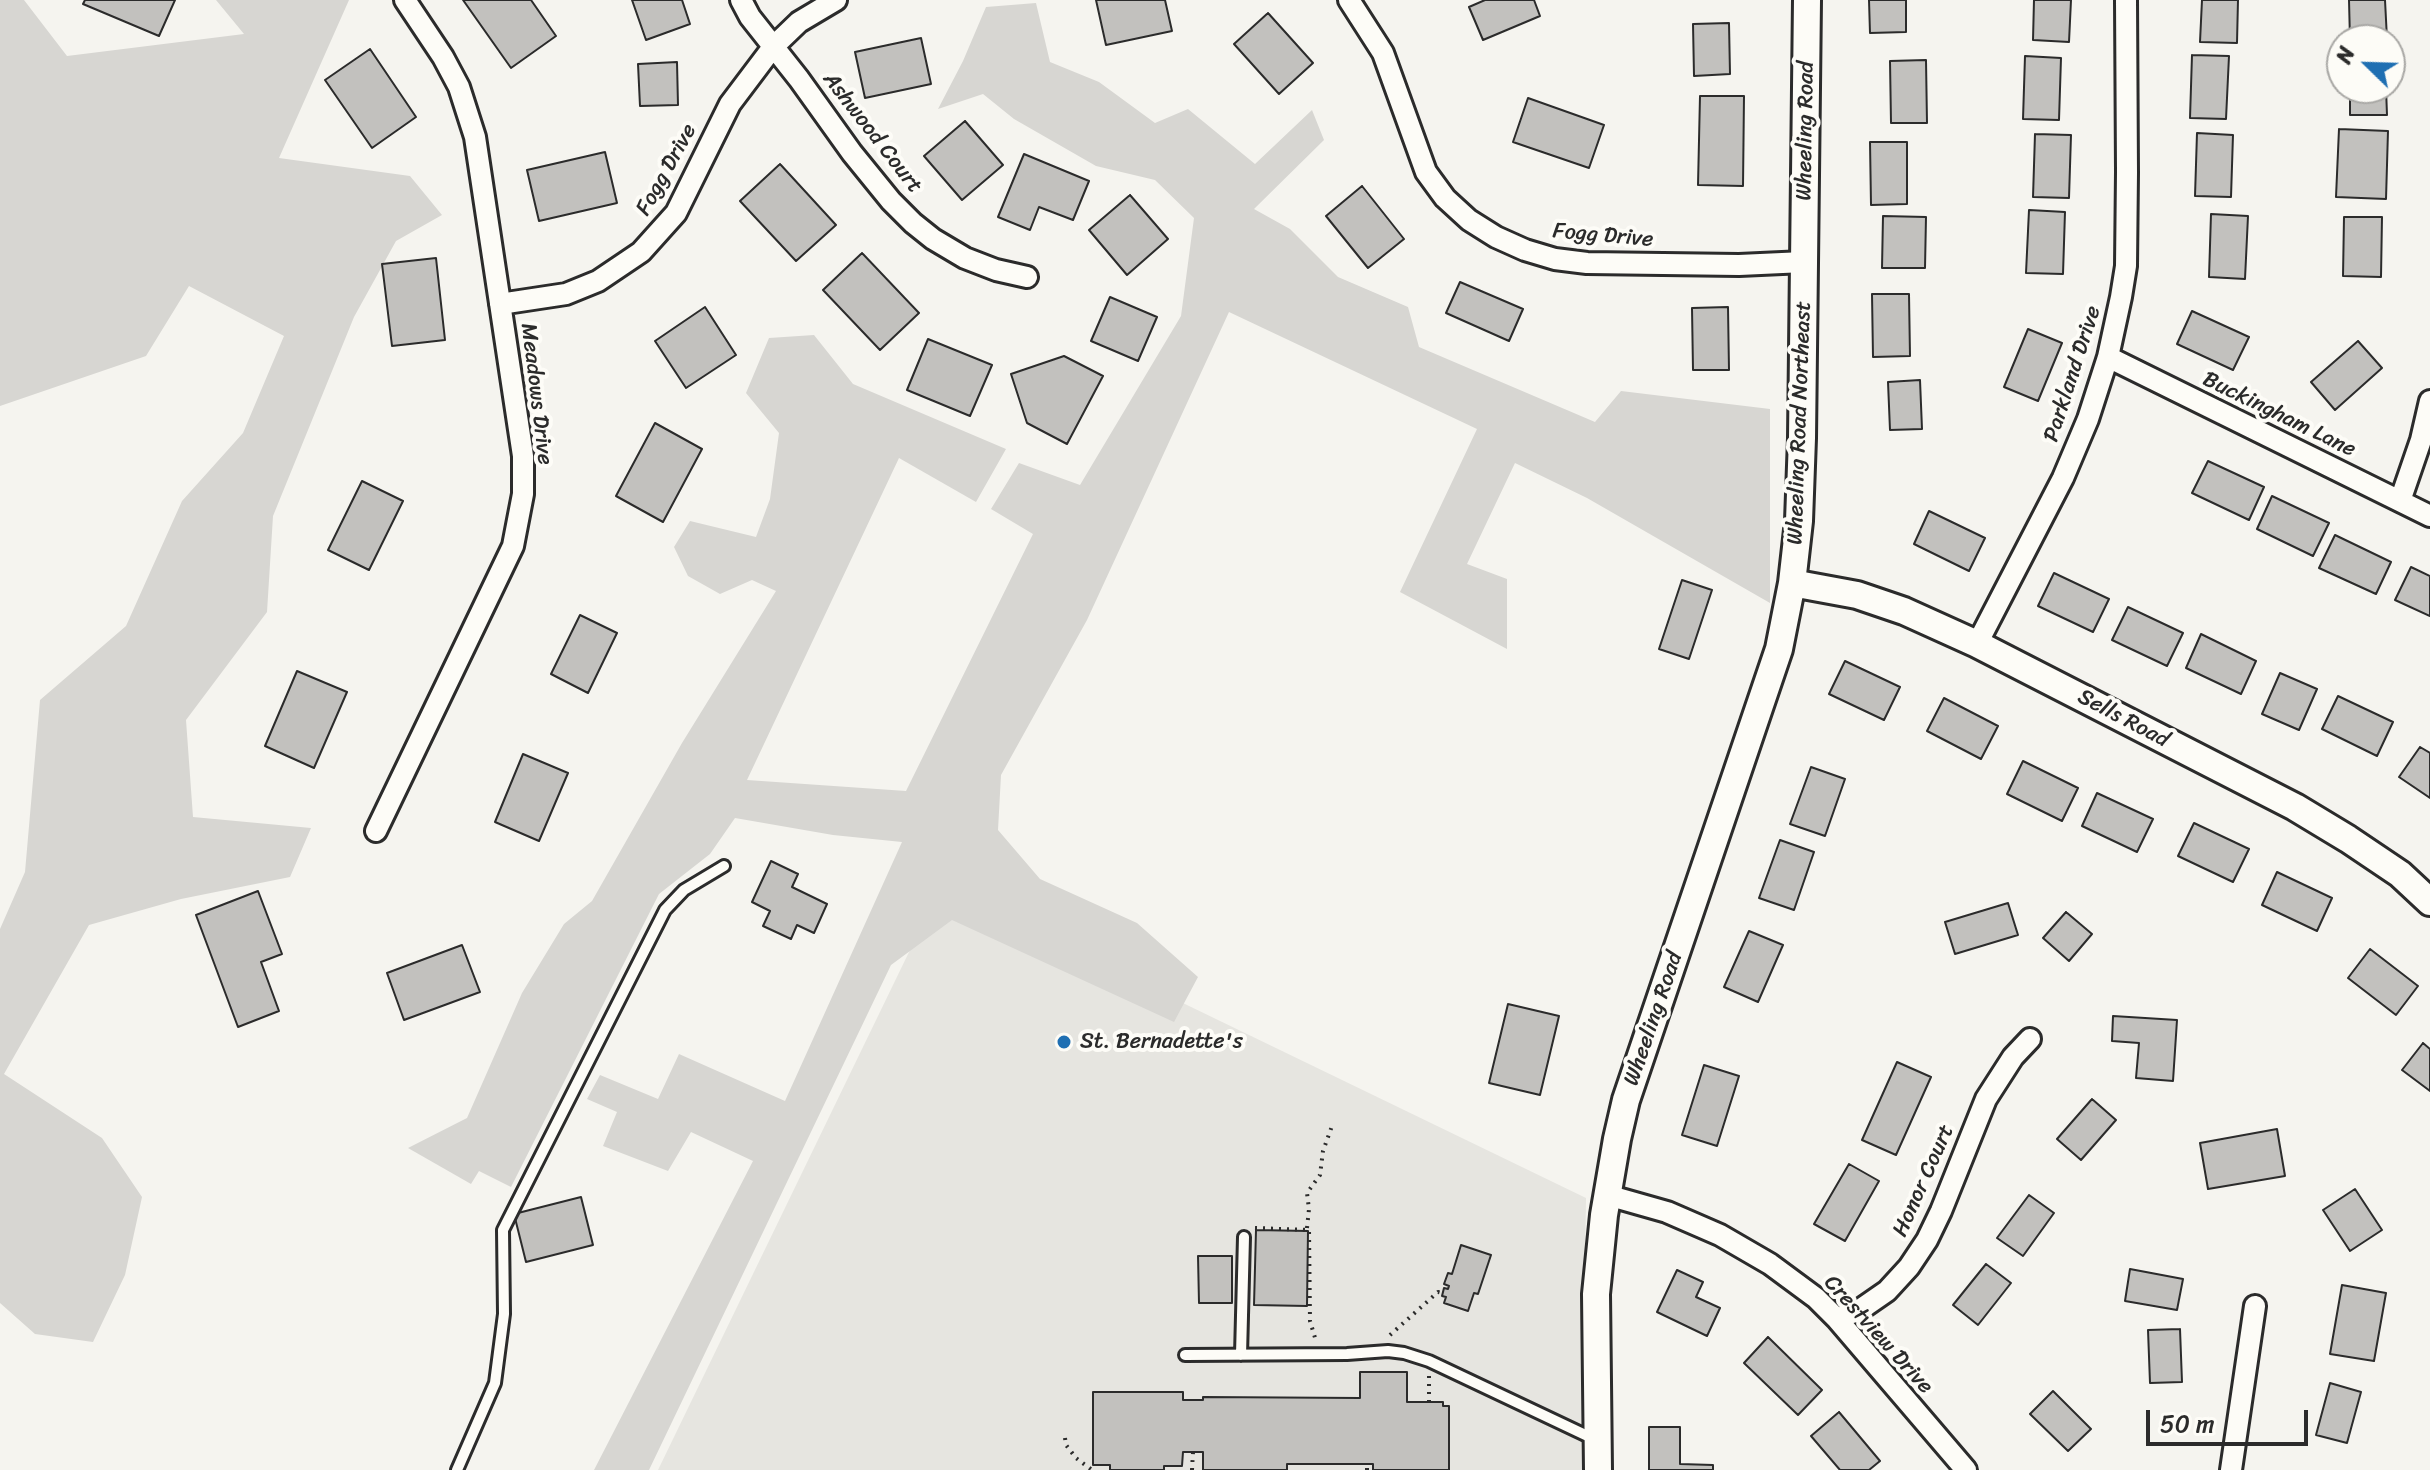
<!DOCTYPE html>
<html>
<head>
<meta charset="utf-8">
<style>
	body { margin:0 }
	#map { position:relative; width:2430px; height:1470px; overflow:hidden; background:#f5f4ef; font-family:Sriracha,sans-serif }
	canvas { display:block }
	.north { position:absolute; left:2326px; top:24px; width:80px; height:80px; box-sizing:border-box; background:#fdfcf7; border:2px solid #a9a8a5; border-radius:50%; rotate:293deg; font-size:22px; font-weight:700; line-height:32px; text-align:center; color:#2b2b2b }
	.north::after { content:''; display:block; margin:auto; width:28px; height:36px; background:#1f6fb2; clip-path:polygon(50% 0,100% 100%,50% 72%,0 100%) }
	.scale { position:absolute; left:2146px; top:1410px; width:162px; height:36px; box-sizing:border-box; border:4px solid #2b2b2b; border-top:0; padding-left:10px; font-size:24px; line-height:28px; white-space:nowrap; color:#2b2b2b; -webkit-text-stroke:6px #fdfcf7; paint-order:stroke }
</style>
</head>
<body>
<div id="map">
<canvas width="2430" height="1470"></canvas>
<div class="north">N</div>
<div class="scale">50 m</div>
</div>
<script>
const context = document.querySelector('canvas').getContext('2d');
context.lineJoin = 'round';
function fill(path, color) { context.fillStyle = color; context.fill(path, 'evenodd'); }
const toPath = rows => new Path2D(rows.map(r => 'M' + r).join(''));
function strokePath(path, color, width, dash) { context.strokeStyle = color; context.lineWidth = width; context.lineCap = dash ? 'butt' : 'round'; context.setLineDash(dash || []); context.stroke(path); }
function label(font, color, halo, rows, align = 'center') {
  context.font = font + ' Sriracha,sans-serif'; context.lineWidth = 8; context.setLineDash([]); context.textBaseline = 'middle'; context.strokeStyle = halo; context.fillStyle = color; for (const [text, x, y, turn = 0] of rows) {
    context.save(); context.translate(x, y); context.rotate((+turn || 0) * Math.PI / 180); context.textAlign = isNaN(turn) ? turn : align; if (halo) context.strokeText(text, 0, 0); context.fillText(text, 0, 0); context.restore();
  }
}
const built = toPath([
	[941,886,1586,1198,1582,1470,658,1470]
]);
const green = toPath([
	[0,0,24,0,67,56,244,34,216,0,349,0,279,158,410,176,442,215,396,241,354,317,273,516,267,612,186,720,193,817,311,828,290,877,181,899,89,925,4,1074,102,1138,142,1197,125,1275,93,1342,35,1334,0,1303,0,929,25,872,40,700,126,626,182,501,243,433,284,336,189,286,146,356,0,406],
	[1036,3,1050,62,1099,82,1155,123,1188,109,1255,164,1312,110,1324,140,1254,209,1290,229,1338,277,1408,307,1419,347,1595,422,1621,391,1770,409,1770,603,1587,498,1515,463,1467,564,1507,579,1507,649,1400,592,1477,429,1229,312,1087,620,1001,775,998,830,1040,879,1137,923,1198,977,1174,1022,952,920,891,965,649,1470,594,1470,753,1161,691,1132,668,1171,603,1146,617,1112,587,1099,600,1075,658,1099,679,1054,785,1101,902,842,833,835,735,818,710,854,659,894,511,1187,479,1171,471,1184,408,1148,467,1118,522,993,564,924,592,901,682,743,776,591,752,580,720,594,688,576,674,547,690,521,756,537,770,499,779,433,746,393,769,338,814,335,853,384,1006,449,976,502,899,458,747,780,906,791,1033,534,991,509,1019,463,1080,485,1181,316,1194,218,1155,180,1096,166,1014,119,983,94,938,109,963,61,986,7]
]);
const building = toPath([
	[85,0,175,0,159,36,83,4,85,0],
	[463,0,531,0,556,36,511,68,463,0],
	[632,0,682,0,690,24,646,40,632,0],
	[1096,0,1165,0,1172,31,1106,45,1096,0],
	[1485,0,1534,0,1540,16,1483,40,1469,7,1485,0],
	[1869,0,1906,0,1906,32,1870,33,1869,0],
	[2034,0,2071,0,2069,42,2033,40,2034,0],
	[2202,0,2238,0,2237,43,2200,42,2202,0],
	[2349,0,2385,0,2387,39,2350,40,2349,0],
	[1268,13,1313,63,1279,94,1234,44,1268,13],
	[1729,23,1730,74,1694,76,1693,24,1729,23],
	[921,38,931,84,865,98,855,52,921,38],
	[370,49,416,117,372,148,325,80,370,49],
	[2192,55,2229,56,2226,119,2190,118,2192,55],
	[2025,56,2061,58,2059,120,2023,119,2025,56],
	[1926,60,1927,123,1891,123,1890,61,1926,60],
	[677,62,678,105,640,106,638,64,677,62],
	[2350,88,2386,88,2387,115,2350,115,2350,88],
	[1700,96,1744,96,1743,186,1698,185,1700,96],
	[1528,98,1604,125,1589,168,1513,142,1528,98],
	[965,121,1003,165,962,200,924,156,965,121],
	[2339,129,2388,131,2386,199,2336,197,2339,129],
	[2197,133,2233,135,2231,197,2195,196,2197,133],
	[2035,134,2071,135,2069,198,2033,197,2035,134],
	[1870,142,1907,142,1907,204,1871,205,1870,142],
	[605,152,617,203,539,221,527,170,605,152],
	[1024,154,1089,181,1073,220,1039,207,1030,230,998,217,1024,154],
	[780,164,836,225,796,261,740,201,780,164],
	[1362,186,1404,239,1368,268,1326,216,1362,186],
	[1130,195,1168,239,1127,275,1089,230,1130,195],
	[2029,210,2065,212,2063,274,2026,273,2029,210],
	[2211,214,2248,216,2245,279,2209,277,2211,214],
	[1883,216,1926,217,1925,268,1882,268,1883,216],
	[2344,217,2382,217,2381,277,2343,276,2344,217],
	[862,253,919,313,880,350,823,290,862,253],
	[436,258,445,340,392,346,382,264,436,258],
	[1460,282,1523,309,1509,341,1446,313,1460,282],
	[1872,294,1909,294,1910,356,1873,357,1872,294],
	[1110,297,1157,317,1138,361,1091,341,1110,297],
	[705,307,736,355,686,388,655,341,705,307],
	[1728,307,1729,370,1693,370,1692,308,1728,307],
	[2192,311,2249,337,2233,370,2177,344,2192,311],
	[2028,329,2062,343,2038,401,2004,387,2028,329],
	[928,339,992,365,970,416,907,390,928,339],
	[2358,341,2382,368,2335,410,2311,382,2358,341],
	[1064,356,1103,376,1067,444,1027,423,1011,374,1064,356],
	[1920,380,1922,429,1890,430,1888,382,1920,380],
	[655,423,702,449,663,522,616,496,655,423],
	[2208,461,2264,487,2249,520,2192,493,2208,461],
	[362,481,403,501,369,570,328,550,362,481],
	[2272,496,2329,523,2313,556,2257,529,2272,496],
	[1929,511,1985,538,1969,571,1914,544,1929,511],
	[2335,535,2391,562,2376,594,2319,568,2335,535],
	[2411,567,2430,576,2430,616,2395,600,2411,567],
	[2054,573,2109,599,2093,632,2038,606,2054,573],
	[1682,580,1712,590,1689,659,1659,649,1682,580],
	[2128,607,2183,633,2167,666,2112,640,2128,607],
	[580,615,617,633,588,693,551,674,580,615],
	[2201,634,2256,661,2241,694,2186,668,2201,634],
	[1845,661,1900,687,1884,720,1829,694,1845,661],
	[297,671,347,692,314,768,265,746,297,671],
	[2280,673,2317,689,2299,730,2262,714,2280,673],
	[2338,696,2393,722,2377,756,2322,729,2338,696],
	[1944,698,1998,726,1981,759,1927,731,1944,698],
	[2420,747,2430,753,2430,798,2399,777,2420,747],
	[523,754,568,773,539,841,495,822,523,754],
	[2023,761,2078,788,2062,821,2007,794,2023,761],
	[1811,767,1845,779,1825,836,1790,824,1811,767],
	[2097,793,2153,819,2137,852,2082,826,2097,793],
	[2194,823,2249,849,2233,882,2178,856,2194,823],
	[1780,840,1814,852,1794,910,1759,898,1780,840],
	[771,861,798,874,792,887,827,904,814,933,797,925,791,939,763,926,770,911,752,902,771,861],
	[2277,872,2332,898,2317,931,2262,905,2277,872],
	[258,891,282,954,261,962,279,1011,238,1027,196,915,258,891],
	[2008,903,2018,935,1955,954,1945,922,2008,903],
	[2066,912,2092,934,2069,961,2043,938,2066,912],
	[1749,931,1783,945,1758,1002,1724,987,1749,931],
	[462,945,480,992,404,1020,387,973,462,945],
	[2370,949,2418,986,2396,1015,2348,978,2370,949],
	[1508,1004,1559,1016,1540,1095,1489,1083,1508,1004],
	[2113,1016,2177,1020,2173,1081,2136,1078,2139,1043,2112,1041,2113,1016],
	[2423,1043,2430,1049,2430,1091,2402,1070,2423,1043],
	[1897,1062,1931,1077,1896,1155,1862,1140,1897,1062],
	[1704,1065,1739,1076,1717,1146,1682,1135,1704,1065],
	[2092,1099,2116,1120,2081,1160,2057,1139,2092,1099],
	[2277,1129,2285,1176,2208,1189,2200,1143,2277,1129],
	[1849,1164,1879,1181,1845,1241,1814,1224,1849,1164],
	[2355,1189,2382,1230,2350,1251,2323,1210,2355,1189],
	[2029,1195,2054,1213,2023,1256,1997,1238,2029,1195],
	[581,1197,593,1245,526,1262,514,1214,581,1197],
	[1256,1230,1308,1231,1307,1306,1254,1305,1256,1230],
	[1461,1245,1491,1255,1478,1294,1474,1293,1468,1311,1444,1303,1446,1297,1442,1296,1444,1288,1448,1289,1449,1286,1444,1284,1448,1273,1452,1274,1461,1245],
	[1198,1256,1232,1256,1232,1303,1199,1303,1198,1256],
	[1986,1264,2011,1283,1978,1325,1953,1305,1986,1264],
	[2130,1269,2183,1279,2177,1310,2125,1301,2130,1269],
	[1677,1270,1703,1282,1696,1297,1720,1308,1707,1336,1657,1312,1677,1270],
	[2342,1285,2386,1293,2374,1361,2330,1354,2342,1285],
	[2180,1329,2182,1382,2150,1383,2148,1330,2180,1329],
	[1768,1337,1822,1390,1798,1415,1744,1363,1768,1337],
	[1360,1372,1407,1372,1407,1402,1443,1402,1443,1406,1449,1406,1449,1470,1373,1470,1373,1464,1287,1464,1287,1470,1203,1470,1203,1452,1183,1452,1182,1466,1164,1466,1164,1470,1110,1470,1110,1465,1093,1465,1093,1392,1183,1392,1183,1400,1203,1400,1203,1397,1360,1398,1360,1372],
	[2330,1383,2361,1392,2347,1443,2316,1435,2330,1383],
	[2053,1391,2091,1429,2068,1451,2030,1414,2053,1391],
	[1839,1412,1880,1461,1869,1470,1840,1470,1811,1436,1839,1412],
	[1649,1427,1680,1427,1680,1464,1713,1465,1713,1470,1649,1470,1649,1427]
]);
const path = toPath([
	[1255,1228,1309,1230,1310,1321,1316,1341],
	[1307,1228,1309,1209,1307,1193,1320,1175,1323,1151,1332,1126],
	[1390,1335,1438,1292,1442,1293],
	[1429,1402,1429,1376],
	[1065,1438,1066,1445,1076,1458,1092,1470],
	[1192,1470,1193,1452],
	[1367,1470,1367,1464]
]);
const service = toPath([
	[1185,1355,1347,1354,1388,1351,1404,1353,1429,1361,1596,1440],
	[1241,1355,1244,1237],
	[457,1470,495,1383,504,1314,503,1230,665,910,684,890,724,866]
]);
const minor = toPath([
	[741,0,750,17,799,79,852,153,891,201,913,223,933,239,965,258,996,270,1027,277],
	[1349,0,1383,53,1426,172,1445,198,1469,220,1496,237,1525,250,1555,259,1587,263,1739,265,1804,262],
	[500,304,566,294,598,281,641,252,676,213,730,104,773,47,799,22,836,0],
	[2108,357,2430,516],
	[2400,501,2421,440,2430,401],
	[1977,644,2063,478,2088,419,2108,357,2121,297,2126,266,2127,172,2126,0],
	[376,831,513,546,523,494,523,456,475,137,459,87,443,57,405,0],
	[1607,1195,1667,1212,1720,1235,1770,1264,1816,1298,1837,1319,1966,1470],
	[1837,1319,1861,1309,1887,1291,1909,1267,1927,1240,1941,1211,1986,1099,2013,1057,2030,1039],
	[2231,1470,2255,1306]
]);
const tertiary = toPath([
	[1792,583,1857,595,1904,611,1977,644,2295,807,2348,839,2400,874,2430,902],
	[1598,1470,1596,1294,1604,1215,1617,1139,1626,1100,1779,649,1792,583,1799,521,1802,438,1807,0]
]);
const markers = [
	[1064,1042,8,"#1f6fb2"]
];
const streetNames = [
	["Wheeling Road",1806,131,-89],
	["Ashwood Court",872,133,52],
	["Fogg Drive",667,170,-61],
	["Fogg Drive",1603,236,5],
	["Parkland Drive",2073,374,-72],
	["Meadows Drive",536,394,83],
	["Buckingham Lane",2279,415,26],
	["Wheeling Road Northeast",1800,423,-88],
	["Sells Road",2123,719,28],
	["Wheeling Road",1654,1019,-71],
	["Honor Court",1924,1181,-66],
	["Crestview Drive",1878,1335,48]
];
const poiNames = [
	["St. Bernadette's",1080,1042]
];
fill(built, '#e6e5e0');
fill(green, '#d7d6d2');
fill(building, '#c2c1be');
strokePath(building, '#2b2b2b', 2);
strokePath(service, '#2b2b2b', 16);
strokePath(minor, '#2b2b2b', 26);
strokePath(tertiary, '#2b2b2b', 32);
strokePath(path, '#2b2b2b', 4, [2, 6]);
strokePath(service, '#fdfcf7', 10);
strokePath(minor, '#fdfcf7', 20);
strokePath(tertiary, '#fdfcf7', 26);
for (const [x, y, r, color] of markers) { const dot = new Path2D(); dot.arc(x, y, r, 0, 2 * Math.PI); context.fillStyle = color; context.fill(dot); strokePath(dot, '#fdfcf7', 3); }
label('22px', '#2b2b2b', '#fdfcf7', streetNames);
label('22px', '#2b2b2b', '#fdfcf7', poiNames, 'left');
</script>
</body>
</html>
